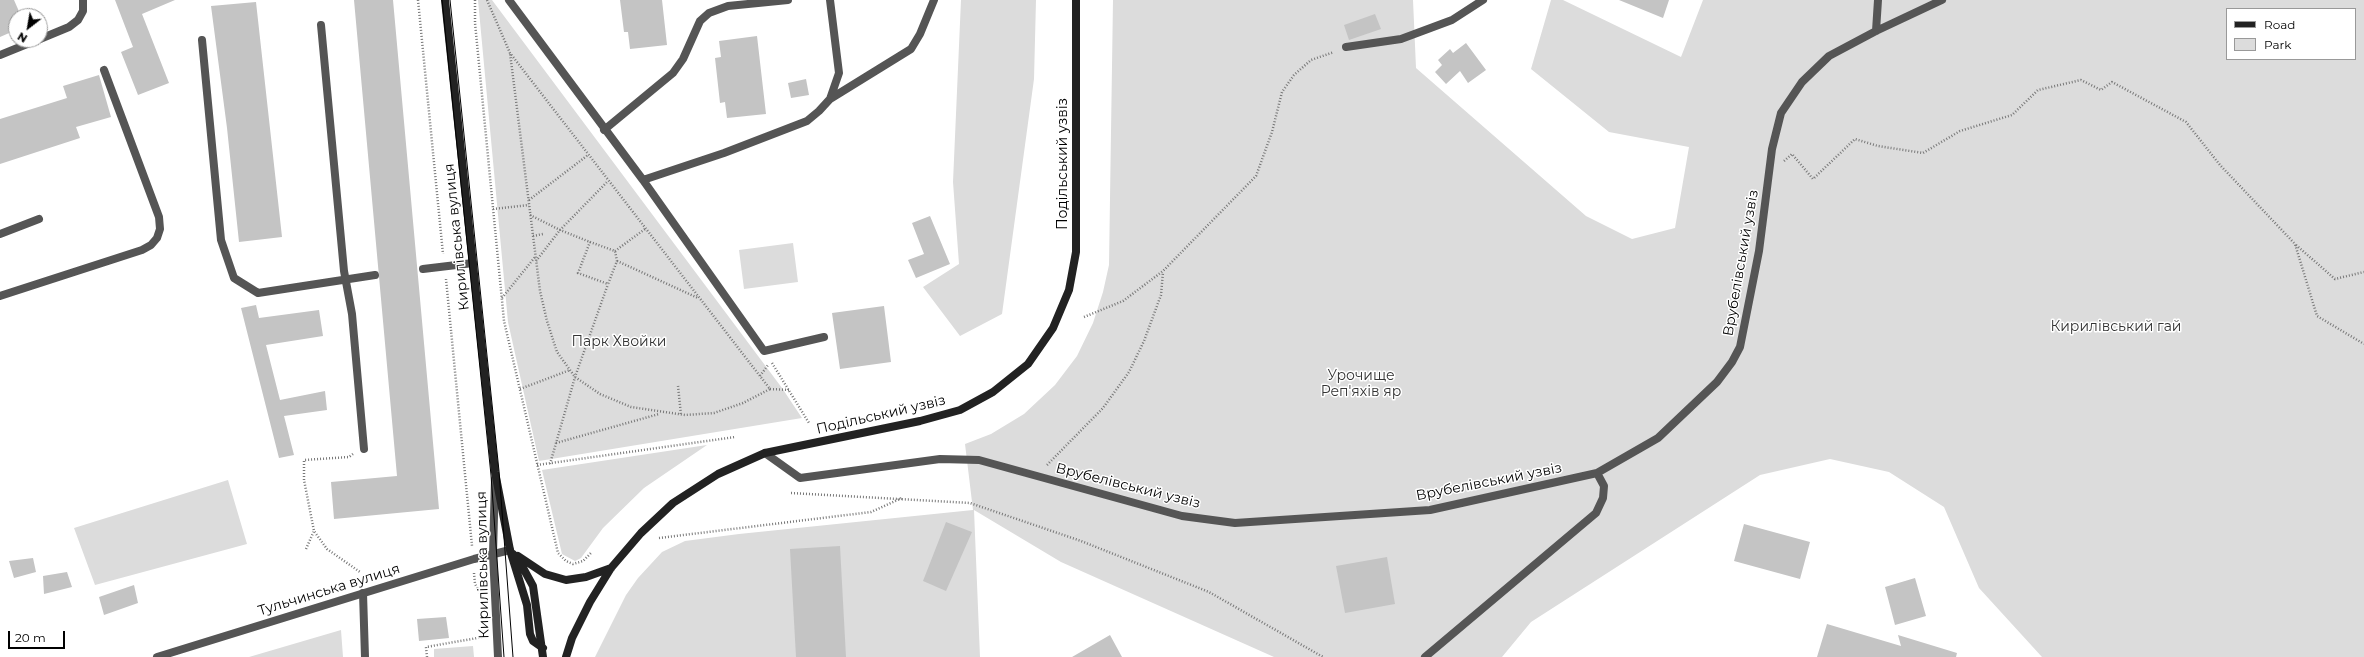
<!DOCTYPE html>
<html>
<head>
<meta charset="utf-8">
<style>
	body { margin:0 }
	#map { position:relative; width:2364px; height:657px; overflow:hidden; background:#fff; font-family:Montserrat,sans-serif }
	canvas { display:block }
	.legend { position:absolute; left:2226px; top:8px; width:130px; height:52px; box-sizing:border-box; background:#fff; border:1px solid #999; margin:0; padding:5px 7px; list-style:none; font-size:12px; color:#000 }
	.legend li { display:flex; align-items:center; gap:8px; height:20px }
	.legend b { width:20px; border:1px solid #999 }
	.north { position:absolute; left:8px; top:8px; width:40px; height:40px; box-sizing:border-box; background:#fff; border:1px solid #999; border-radius:50%; rotate:211deg; font-size:11px; font-weight:700; line-height:16px; text-align:center; color:#000 }
	.north::after { content:''; display:block; margin:auto; width:14px; height:18px; background:#000; clip-path:polygon(50% 0,100% 100%,50% 72%,0 100%) }
	.scale { position:absolute; left:8px; top:631px; width:57px; height:18px; box-sizing:border-box; border:2px solid #000; border-top:0; padding-left:5px; font-size:12px; line-height:14px; white-space:nowrap; color:#000; -webkit-text-stroke:3px #fff; paint-order:stroke }
</style>
</head>
<body>
<div id="map">
<canvas width="2364" height="657"></canvas>
<ul class="legend">
<li><b style="height:5px;background:#222"></b>Road</li>
<li><b style="height:11px;background:#dcdcdc"></b>Park</li>
</ul>
<div class="north">N</div>
<div class="scale">20 m</div>
</div>
<script>
const context = document.querySelector('canvas').getContext('2d');
context.lineJoin = 'round';
function fill(path, color) { context.fillStyle = color; context.fill(path, 'evenodd'); }
const toPath = rows => new Path2D(rows.map(r => 'M' + r).join(''));
function strokePath(path, color, width, dash) { context.strokeStyle = color; context.lineWidth = width; context.lineCap = dash ? 'butt' : 'round'; context.setLineDash(dash || []); context.stroke(path); }
function label(font, color, halo, rows, align = 'center') {
  context.font = font + ' Montserrat,sans-serif'; context.lineWidth = 3; context.setLineDash([]); context.textBaseline = 'middle'; context.strokeStyle = halo; context.fillStyle = color; for (const [text, x, y, turn = 0] of rows) {
    context.save(); context.translate(x, y); context.rotate((+turn || 0) * Math.PI / 180); context.textAlign = isNaN(turn) ? turn : align; if (halo) context.strokeText(text, 0, 0); context.fillText(text, 0, 0); context.restore();
  }
}
const green = toPath([
	[478,0,492,0,782,388,802,418,539,461,508,322],
	[961,0,1036,0,1034,79,1002,314,960,336,923,287,959,264,953,182],
	[1113,0,1413,0,1416,68,1586,216,1632,239,1675,228,1689,147,1609,132,1531,69,1551,0,1563,0,1681,57,1703,0,2364,0,2364,657,2042,657,1979,588,1944,507,1889,472,1830,459,1760,475,1531,622,1502,657,1274,657,1061,562,974,510,980,657,595,657,626,595,638,578,662,552,685,541,739,534,973,510,965,444,991,434,1024,414,1055,385,1077,356,1093,323,1103,292,1109,265],
	[2227,9,2355,9,2355,59,2227,59],
	[793,243,798,282,744,289,739,250],
	[707,445,644,488,603,528,581,558,575,561,562,554,542,470],
	[228,480,247,544,95,585,74,528],
	[341,630,343,657,249,657],
	[473,646,474,657,434,657,434,649]
]);
const building = toPath([
	[0,0,14,0,21,16,16,16,16,30,0,37],
	[115,0,175,0,142,14,169,83,138,95,121,52,133,47],
	[354,0,393,0,439,509,334,519,331,482,397,476],
	[620,0,662,0,667,45,630,49,628,32,624,32],
	[1619,0,1669,0,1663,18],
	[256,2,282,237,239,242,227,128,211,6],
	[1375,14,1381,29,1349,40,1344,25],
	[757,36,766,114,727,118,725,102,720,103,715,58,721,57,719,41],
	[1466,43,1486,70,1468,83,1460,71,1446,84,1435,72,1442,65,1438,60,1450,49,1453,53],
	[99,75,111,117,76,127,80,138,0,164,0,119,67,98,63,86],
	[806,79,809,95,791,98,788,83],
	[930,216,950,264,916,278,908,260,924,254,912,223],
	[256,305,259,318,319,310,323,336,266,345,280,400,325,391,327,410,284,416,294,455,279,458,241,308],
	[884,306,891,362,840,369,832,313],
	[946,522,972,532,946,591,923,581],
	[1744,524,1810,542,1800,579,1734,561],
	[840,546,846,657,796,657,790,549],
	[1387,557,1395,604,1345,613,1336,566],
	[33,558,36,572,14,578,9,561],
	[67,572,72,587,44,594,43,576],
	[1915,578,1926,616,1895,625,1885,587],
	[134,585,138,603,104,615,99,597],
	[446,617,449,638,419,641,417,619],
	[1827,624,1901,646,1898,635,1957,653,1956,657,1817,657],
	[1110,635,1122,657,1072,657]
]);
const path = toPath([
	[418,0,443,254],
	[475,0,475,23,504,321,558,553,566,561,573,564,583,561,591,553],
	[487,0,510,53,770,389,743,403,714,413,685,415,631,407,600,394,575,377,557,352,547,321,540,291,510,53],
	[1784,161,1792,154,1813,179,1855,139,1878,146,1923,153,1960,131,2012,115,2038,90,2081,80,2101,90,2112,82,2186,122,2220,165,2295,244,2317,316,2364,344],
	[529,200,588,155],
	[493,209,529,205],
	[530,215,560,230,590,242],
	[533,236,543,234],
	[590,242,615,251,617,261,608,284,578,273,590,242],
	[2296,245,2335,279,2364,272],
	[615,251,645,229],
	[536,261,560,230,608,181],
	[617,261,698,298],
	[446,279,472,546],
	[502,298,535,257],
	[1084,317,1123,301,1163,271,1256,176,1272,132,1282,92,1294,75,1311,60,1334,52],
	[772,363,809,423],
	[760,376,768,365],
	[678,386,681,415],
	[520,389,570,370],
	[770,389,790,390],
	[556,443,659,414],
	[353,454,349,457,304,460,304,480,314,531,327,549,360,572],
	[550,464,575,377,608,284],
	[537,465,735,437],
	[1047,465,1103,408,1129,372,1144,341,1161,295,1163,272],
	[791,493,970,503,1081,541,1209,592,1323,657],
	[659,538,871,512,902,498],
	[306,549,314,531],
	[474,573,475,584,480,593],
	[427,657,426,647,483,637]
]);
const lane = toPath([
	[509,0,643,180,764,351,824,337],
	[321,25,344,271,352,314,364,449],
	[1876,31,1878,0],
	[40,39,69,27,78,20,83,11,83,0],
	[202,40,221,240,234,278,258,293,375,275],
	[0,55,37,40],
	[830,99,911,49,920,34,934,0],
	[604,130,673,73,683,59,700,21,709,13,728,6,788,0],
	[643,180,724,153,807,121,819,111,830,99,839,73,830,0],
	[0,234,39,219],
	[423,269,473,263],
	[0,296,142,250,151,245,157,238,160,229,159,217,104,70],
	[765,453,800,478,940,459,979,460,1182,516,1235,523,1430,510,1597,473,1658,438,1717,382,1732,362,1740,347,1759,251,1772,149,1781,113,1802,82,1829,56,1876,31,1942,0],
	[363,593,365,657],
	[1425,657,1596,513,1603,498,1604,486,1597,473]
]);
const street = toPath([
	[1346,47,1401,39,1452,20,1483,0],
	[495,479,493,554,498,657],
	[157,657,474,559,510,550]
]);
const secondary = toPath([
	[445,0,495,472,510,550,527,605,530,634,533,641,543,648],
	[513,554,522,566,533,586,543,657],
	[518,556,545,574,566,580,586,577,611,568],
	[566,657,572,638,590,602,611,568,641,533,673,503,718,474,765,453,920,421,960,410,993,392,1028,364,1053,328,1069,290,1076,252,1076,0]
]);
const tram = toPath([
	[442,0,491,475,504,657],
	[450,0,499,471,513,657]
]);
const streetNames = [
	["Подільський узвіз",1063,164,-90],
	["Кирилівська вулиця",457,237,-96],
	["Врубелівський узвіз",1741,263,-80],
	["Подільський узвіз",881,415,-13],
	["Врубелівський узвіз",1489,482,-11],
	["Врубелівський узвіз",1128,486,14],
	["Кирилівська вулиця",483,565,-91],
	["Тульчинська вулиця",329,590,-17]
];
const parkNames = [
	["Кирилівський гай",2116,327],
	["Парк Хвойки",619,342],
	["Урочище",1361,376],
	["Реп'яхів яр",1361,392]
];
fill(green, '#dcdcdc');
fill(building, '#c4c4c4');
strokePath(path, '#777', 2.5, [1, 2]);
strokePath(lane, '#555', 8);
strokePath(street, '#555', 8);
strokePath(secondary, '#222', 8);
strokePath(tram, '#000', 1);
label('14px', '#000', '#fff', streetNames);
label('14px', '#333', '#fff', parkNames);
</script>
</body>
</html>
